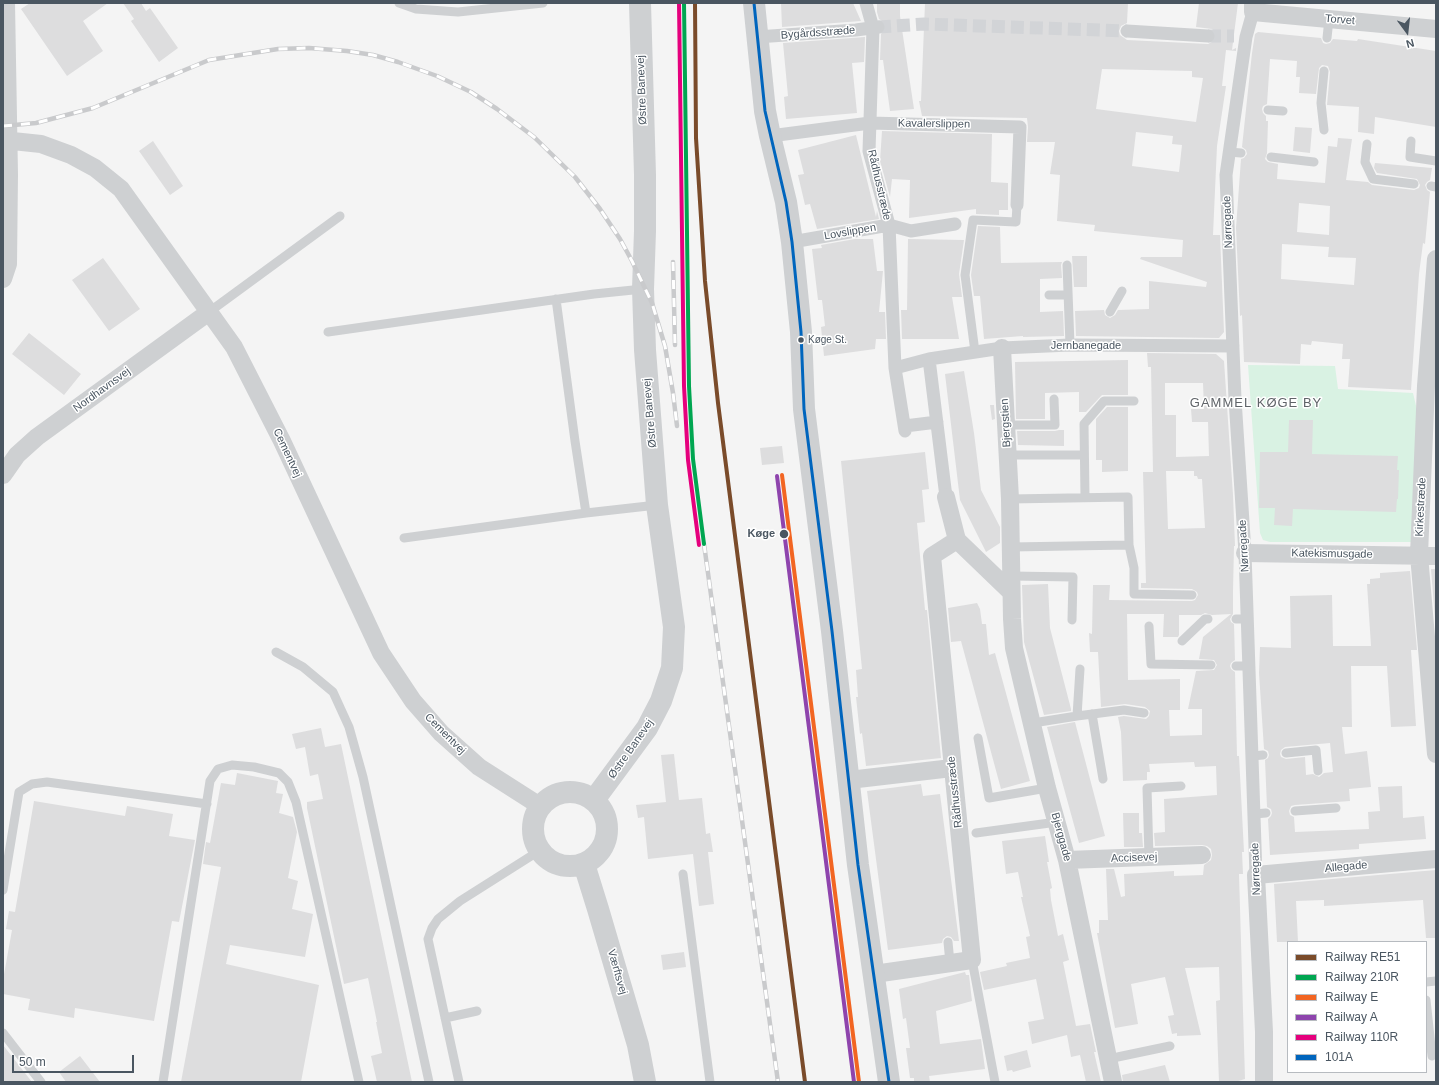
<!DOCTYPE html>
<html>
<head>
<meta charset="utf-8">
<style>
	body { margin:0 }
	#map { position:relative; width:1439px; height:1085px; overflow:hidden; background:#f4f4f4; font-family:Arial,sans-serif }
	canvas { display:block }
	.frame { position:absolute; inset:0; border:4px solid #4a5661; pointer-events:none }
	.legend { position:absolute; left:1287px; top:941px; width:140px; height:132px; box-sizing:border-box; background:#fff; border:1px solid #b7bbc0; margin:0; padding:5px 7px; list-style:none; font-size:12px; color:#4a5661 }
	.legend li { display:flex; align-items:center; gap:8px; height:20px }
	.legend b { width:20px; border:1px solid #b7bbc0 }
	.north { position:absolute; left:1387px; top:12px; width:40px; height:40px; -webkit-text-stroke:3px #fff; paint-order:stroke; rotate:165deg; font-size:11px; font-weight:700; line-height:16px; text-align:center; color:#4a5661 }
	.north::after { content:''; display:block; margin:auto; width:14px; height:18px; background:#4a5661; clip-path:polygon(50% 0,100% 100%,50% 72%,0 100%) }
	.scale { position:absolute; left:12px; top:1055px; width:122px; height:18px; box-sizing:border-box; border:2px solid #4a5661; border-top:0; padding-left:5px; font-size:12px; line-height:14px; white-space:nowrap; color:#4a5661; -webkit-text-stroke:3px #fff; paint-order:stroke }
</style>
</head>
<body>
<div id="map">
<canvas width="1439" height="1085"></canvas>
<div class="frame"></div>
<ul class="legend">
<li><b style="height:5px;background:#7a4b2a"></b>Railway RE51</li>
<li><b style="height:5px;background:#00a651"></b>Railway 210R</li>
<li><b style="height:5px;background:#f26522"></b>Railway E</li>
<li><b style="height:5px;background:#8e44ad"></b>Railway A</li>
<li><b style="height:5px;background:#e5007d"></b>Railway 110R</li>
<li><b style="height:5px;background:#0065bd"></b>101A</li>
</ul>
<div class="north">N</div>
<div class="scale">50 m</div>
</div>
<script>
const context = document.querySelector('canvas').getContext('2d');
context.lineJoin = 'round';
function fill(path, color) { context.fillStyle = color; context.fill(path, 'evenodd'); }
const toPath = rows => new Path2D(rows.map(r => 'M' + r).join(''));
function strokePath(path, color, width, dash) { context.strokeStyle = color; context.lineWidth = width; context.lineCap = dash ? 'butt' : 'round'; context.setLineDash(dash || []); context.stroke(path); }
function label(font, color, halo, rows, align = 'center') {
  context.font = font + ' Arial,sans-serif'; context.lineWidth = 3; context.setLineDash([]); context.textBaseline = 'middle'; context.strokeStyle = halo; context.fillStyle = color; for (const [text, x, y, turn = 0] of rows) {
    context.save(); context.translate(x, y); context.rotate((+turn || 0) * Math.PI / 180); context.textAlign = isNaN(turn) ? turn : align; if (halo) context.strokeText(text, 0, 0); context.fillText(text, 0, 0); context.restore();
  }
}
const green = toPath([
	[1248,365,1335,366,1338,389,1413,393,1417,410,1413,542,1270,542,1263,540,1260,533]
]);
const building = toPath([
	[30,3,108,3,83,21,103,51,67,76,21,9],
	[123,3,141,3,146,11,150,8,178,48,159,62,131,21,134,19],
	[781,3,853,3,861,21,782,27],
	[877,3,900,3,900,16,914,109,890,111,883,60,880,60,881,34,885,30,886,26,884,22,879,19,877,12],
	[925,3,1128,3,1127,23,1121,26,1119,31,1120,35,1127,40,1208,44,1214,41,1216,36,1215,32,1212,29,1196,27,1199,3,1238,3,1232,50,1236,48,1236,51,1226,50,1222,86,1226,86,1217,146,1213,235,1220,235,1224,332,1219,338,1076,336,1075,311,1104,310,1105,315,1110,318,1115,315,1118,310,1149,309,1149,281,1206,287,1207,282,1140,259,1141,257,1182,257,1183,240,1094,231,1095,225,1057,221,1060,175,1050,174,1055,142,1027,142,1028,127,1027,118,922,116,919,101,921,101],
	[1102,69,1192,71,1192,77,1203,78,1196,122,1096,109],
	[1136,132,1173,136,1172,144,1182,145,1179,172,1132,166],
	[1258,32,1321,38,1323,43,1326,44,1330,43,1333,39,1357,41,1358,39,1436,51,1436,127,1375,117,1374,134,1358,132,1359,107,1327,105,1330,72,1328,66,1322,65,1319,68,1316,94,1299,93,1300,77,1296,77,1297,61,1270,59,1267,104,1263,106,1262,109,1263,113,1266,116,1266,121,1268,121,1267,153,1265,159,1268,162,1278,164,1277,179,1325,183,1328,146,1337,147,1338,138,1352,139,1346,180,1368,182,1372,185,1414,190,1419,188,1420,185,1417,179,1377,173,1374,168,1375,163,1432,168,1430,180,1427,182,1425,185,1427,190,1430,192,1425,244,1423,243,1419,274,1411,390,1348,387,1350,359,1342,359,1343,344,1312,341,1311,345,1301,344,1300,364,1244,362,1242,315,1240,316,1236,228,1241,159,1244,158,1247,154,1246,150,1242,147,1252,53,1255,34],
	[1299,203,1330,206,1329,235,1297,232],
	[1282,244,1329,247,1328,257,1356,258,1354,285,1281,279],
	[865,37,864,62,852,63,857,113,786,119,784,97,788,96,783,43],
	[1295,127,1312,128,1310,153,1293,151],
	[882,131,992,134,991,182,1008,183,1008,210,999,210,999,215,976,214,976,209,909,218,910,180,892,179,890,197,880,161],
	[856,135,876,217,877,211,879,219,817,229,810,204,805,205,798,175,804,174,798,150],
	[153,141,183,186,170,195,139,151],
	[978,226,1000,227,1001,263,1062,262,1061,265,1062,278,1040,279,1040,312,1063,311,1064,336,1023,337,1023,336,984,339,980,296,974,296,971,275],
	[855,239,873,239,877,271,883,271,879,312,885,312,886,339,876,339,875,349,824,356,821,327,825,326,822,300,818,300,812,249,822,248,821,245],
	[908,239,964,240,959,274,962,297,952,297,959,339,902,339,901,310,907,310],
	[1072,256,1087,256,1087,287,1074,287],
	[103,258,140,309,109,331,72,280],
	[29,333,81,374,64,395,12,354],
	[1147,353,1216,354,1224,361,1233,495,1235,546,1234,546,1233,591,1233,614,1230,619,1231,622,1234,624,1235,660,1231,663,1230,666,1231,669,1235,672,1237,756,1239,756,1240,775,1244,852,1242,852,1243,874,1239,874,1245,1079,1235,1082,1219,1082,1216,1001,1220,1000,1219,967,1185,968,1201,1035,1177,1036,1177,1033,1172,1034,1168,1016,1174,1015,1165,977,1131,984,1138,1024,1115,1028,1097,933,1099,933,1099,920,1108,920,1106,869,1114,869,1121,897,1125,896,1124,874,1174,871,1174,876,1203,875,1204,865,1211,860,1212,855,1211,849,1207,846,1202,845,1155,846,1154,833,1165,832,1164,799,1217,795,1216,766,1195,767,1194,762,1149,764,1150,772,1147,772,1147,780,1123,781,1121,732,1118,717,1124,716,1146,719,1149,716,1150,711,1145,707,1125,704,1101,707,1098,652,1090,652,1089,633,1092,634,1093,585,1110,585,1109,600,1192,601,1195,600,1198,595,1197,592,1192,589,1141,588,1141,583,1146,583,1143,472,1153,472,1151,367,1148,367],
	[1165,383,1203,383,1204,409,1191,409,1192,422,1208,422,1209,456,1176,457,1176,415,1165,415],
	[1166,471,1194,471,1194,476,1197,476,1198,479,1202,479,1205,528,1168,529],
	[1205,613,1212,615,1231,614,1203,637,1199,659,1214,660,1217,665,1214,670,1196,671,1188,709,1202,709,1202,735,1170,736,1169,710,1180,710,1180,679,1128,680,1127,614,1164,614,1163,637,1178,637,1179,635,1179,615,1201,615],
	[1128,360,1128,395,1102,395,1086,412,1079,412,1079,392,1045,393,1045,419,1016,419,1015,362],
	[964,371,974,433,981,490,1000,527,1000,543,986,552,960,500,945,374],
	[990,405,994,405,995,419,992,420],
	[1107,407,1128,407,1128,471,1102,472,1102,460,1096,460,1096,419],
	[1289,420,1313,420,1312,454,1398,456,1397,470,1399,470,1398,499,1397,499,1396,512,1293,509,1292,526,1274,525,1275,508,1259,508,1260,452,1288,452],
	[1059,430,1064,430,1064,446,1018,445,1017,431,1055,431],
	[782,446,784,463,762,465,760,448],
	[925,452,929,489,922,490,925,522,917,523,925,610,927,610,941,758,866,766,862,733,860,734,856,697,858,697,856,670,862,669,841,461],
	[1431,569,1436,569,1436,631],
	[1410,571,1417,650,1411,650,1416,726,1391,727,1387,666,1351,666,1352,727,1342,727,1345,754,1367,751,1371,787,1349,789,1350,801,1295,805,1291,806,1289,811,1290,815,1294,817,1295,832,1369,829,1368,812,1380,811,1378,787,1402,786,1403,818,1424,816,1426,839,1359,844,1359,849,1270,855,1268,819,1271,816,1272,813,1271,809,1267,807,1265,760,1268,758,1269,755,1268,751,1264,749,1259,673,1260,647,1291,648,1290,596,1332,595,1333,646,1371,646,1367,584,1370,584,1370,579,1380,578,1380,573],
	[1330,743,1333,772,1324,773,1319,777,1313,774,1306,775,1305,757,1286,759,1281,757,1280,754,1281,750,1285,747],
	[1048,584,1050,628,1071,709,1071,711,1044,715,1024,642,1022,585],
	[977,603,980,609,982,624,986,624,989,655,995,653,1030,781,1001,789,961,641,951,642,948,608],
	[1075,722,1105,836,1079,843,1047,727],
	[321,728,325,747,341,744,412,1082,377,1082,371,1056,382,1053,376,1022,377,1022,368,978,344,984,307,808,307,802,323,799,318,774,310,776,305,747,296,749,292,734],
	[674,754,679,800,702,798,706,834,710,833,713,852,708,852,714,904,699,906,693,854,648,859,644,817,638,818,636,805,666,802,661,755],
	[237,773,278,781,276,793,283,794,279,813,293,817,297,832,288,878,298,881,292,909,313,914,305,957,230,945,226,964,319,985,301,1082,181,1082,221,867,203,864,206,842,210,843,221,783,235,785],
	[921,784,923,796,940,794,959,941,954,941,951,937,947,936,943,939,942,943,888,950,867,791],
	[34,801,125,816,127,806,173,814,169,836,195,840,179,922,172,921,154,1021,75,1008,74,1018,28,1010,30,999,3,994,3,980,12,930,6,929,9,911,15,912],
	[1123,813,1139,813,1139,833,1142,833,1143,847,1124,847],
	[1045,836,1049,862,1047,862,1052,888,1050,889,1051,900,1058,936,1063,934,1069,960,1063,962,1076,1026,1090,1024,1096,1052,1094,1052,1101,1082,1086,1082,1080,1055,1071,1057,1067,1035,1032,1044,1028,1022,1044,1019,1036,979,984,990,980,972,1007,966,1006,963,1030,958,1026,937,1030,936,1021,897,1023,897,1018,872,1006,874,1002,841],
	[1436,870,1436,938,1426,938,1423,900,1324,906,1324,900,1296,901,1298,942,1277,942,1274,884],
	[684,952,686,967,663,970,661,955],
	[965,972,966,975,969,975,972,1001,936,1011,940,1044,981,1039,985,1069,929,1076,930,1082,914,1082,914,1078,910,1078,906,1048,910,1048,906,1018,903,1019,899,989],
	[3,1045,32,1082,3,1082],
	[1027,1050,1031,1067,1013,1072,1012,1070,1007,1071,1004,1056],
	[80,1056,100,1082,66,1082,59,1072],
	[1165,1065,1170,1082,1123,1082,1122,1075]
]);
const pedestrianTunnel = toPath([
	[878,27,924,24,1127,31],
	[1208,36,1234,36]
]);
const service = toPath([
	[399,3,416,9,458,12,543,3],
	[1327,38,1329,19],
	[1324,71,1321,103,1324,130],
	[1268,110,1283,111],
	[1411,141,1410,157,1436,161],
	[1367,144,1365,162,1373,179,1414,184],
	[1229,152,1241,153],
	[1271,157,1314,162],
	[1431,186,1436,187],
	[1067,265,1070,345],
	[1049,295,1068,295],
	[556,299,575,441,586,513],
	[209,312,340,216],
	[1110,312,1122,291],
	[328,332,594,294,643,289],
	[975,352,965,275,973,220,1016,222,1017,205],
	[1006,425,1055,425,1054,399],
	[1007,455,1084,455],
	[1085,497,1084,424,1104,401,1134,401],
	[1010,499,1128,497,1129,545,1011,547],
	[404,538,586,513,657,505],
	[1129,545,1134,568,1134,594,1192,595],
	[1012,576,1073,577,1072,620],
	[1236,619,1247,619],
	[1149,626,1151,664,1211,665],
	[1182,641,1205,619,1208,619],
	[276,652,303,667,333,692,349,727,363,777,429,1082],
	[1236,666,1249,666],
	[1092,714,1103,779],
	[1077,716,1080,669],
	[1033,723,1077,716,1124,710,1144,713],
	[978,738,989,798,1047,788],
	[1286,753,1316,750,1318,771],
	[1252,756,1263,755],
	[1295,811,1336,808],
	[1254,814,1266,813],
	[976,833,1057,822],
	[1149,857,1147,788,1181,786],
	[683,874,710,1082],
	[3,890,19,792,32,784,47,782,207,804],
	[948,942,950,963],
	[972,960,995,1082],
	[1426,982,1436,981],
	[1426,1000,1432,1056],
	[445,1018,477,1011],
	[3,1033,41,1082],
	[1108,1059,1170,1046],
	[163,1082,210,781,218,769,232,765,254,767,279,773,288,782,296,802,359,1082],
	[459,1082,428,939,432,928,438,919,460,901,539,851]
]);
const pedestrian = toPath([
	[866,3,873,28,869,151,889,225,895,368,905,431],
	[1253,12,1246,37,1226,175,1235,399,1245,553,1256,875],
	[1127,31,1208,36],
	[757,37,856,30,878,27],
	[770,136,870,123,1020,127,1017,205],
	[792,242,889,225,911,231,955,224],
	[929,359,946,497],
	[895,368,929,359,1002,348,1070,345,1233,346],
	[905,426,937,422]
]);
const minor = toPath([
	[1253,3,1253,12,1436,29],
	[3,140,41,144,71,155,95,168,121,189,234,347,282,441,381,653,413,701,441,733,479,767,540,806],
	[1436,259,1426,386,1419,555,1436,754],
	[3,279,8,264,9,175,6,3],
	[1002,348,1010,499,1012,619,1014,648,1047,788,1067,860,1113,1082],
	[3,475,17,455,37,437,209,312],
	[946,497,957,540,1011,592],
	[1245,553,1436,556],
	[849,780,952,768],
	[1067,860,1202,855],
	[874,974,972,960,932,556,957,540],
	[1264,1082,1264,1032,1256,875,1436,859]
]);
const tertiary = toPath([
	[754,3,765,111,770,136,786,202,792,242,801,332,804,409,832,631,858,865,889,1082],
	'533 829a37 37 0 1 1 74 0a37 37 0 1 1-74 0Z',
	[594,800,647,728,661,701,672,668,674,627,657,505,645,350,643,289,645,231,645,175,640,3],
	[584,864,598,909,638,1045,645,1082]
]);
const rail = toPath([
	[3,126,36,123,93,108,209,60,278,49,309,48,347,51,373,55,398,62,437,76,471,92,497,109,534,137,575,177,600,209,620,239,632,261,652,303,665,346,673,393,677,426],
	[673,262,675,345],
	[704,544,778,1082]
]);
const bus1 = toPath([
	[754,3,765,111,786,202,792,242,801,332,804,409,832,631,858,865,889,1082]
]);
const rail1 = toPath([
	[695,3,696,138,705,281,718,403,805,1082]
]);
const rail2 = toPath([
	[684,3,689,386,693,459,704,544]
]);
const rail3 = toPath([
	[782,475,859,1082]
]);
const rail4 = toPath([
	[777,476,854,1082]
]);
const rail5 = toPath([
	[679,3,684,386,688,460,699,545]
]);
const markers = [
	[801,340,3.5,"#4a5661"],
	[784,534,5,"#4a5661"]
];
const busNames = [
	["Køge St.",808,340]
];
const streetNames = [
	["Torvet",1340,20,5],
	["Bygårdsstræde",818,33,-4],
	["Østre Banevej",642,90,-92],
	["Kavalerslippen",934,124,1],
	["Rådhusstræde",879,185,77],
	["Nørregade",1228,222,-92],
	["Lovslippen",850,232,-10],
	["Jernbanegade",1086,346],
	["Nordhavnsvej",102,390,-36],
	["Østre Banevej",650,413,-95],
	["Bjergstien",1006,423,-93],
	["Cementvej",287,453,65],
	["Kirkestræde",1421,507,-87],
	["Nørregade",1244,546,-93],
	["Katekismusgade",1332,554,1],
	["Cementvej",445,734,45],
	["Østre Banevej",631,749,-55],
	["Rådhusstræde",955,792,-96],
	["Bjerggade",1061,837,75],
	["Accisevej",1134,858,-2],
	["Allegade",1346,867,-5],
	["Nørregade",1256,869,-92],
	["Værftsvej",617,972,74]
];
const stopNames = [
	["Køge",775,534]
];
const quarterNames = [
	["GAMMEL KØGE BY",1256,403]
];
fill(green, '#d9f2e3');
fill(building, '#ddddde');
strokePath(pedestrianTunnel, '#d2d4d7', 13, [13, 6]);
strokePath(service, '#ced0d2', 9);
strokePath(pedestrian, '#ced0d2', 13);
strokePath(minor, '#ced0d2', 18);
strokePath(tertiary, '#ced0d2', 22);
strokePath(rail, '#c9cacc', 4.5);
strokePath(rail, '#fff', 3, [9]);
strokePath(bus1, '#0065bd', 3);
strokePath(rail1, '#7a4b2a', 4);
strokePath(rail2, '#00a651', 4);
strokePath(rail3, '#f26522', 4);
strokePath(rail4, '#8e44ad', 4);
strokePath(rail5, '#e5007d', 4);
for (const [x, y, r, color] of markers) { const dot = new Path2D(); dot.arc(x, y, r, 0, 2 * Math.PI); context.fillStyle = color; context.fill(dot); strokePath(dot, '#fff', 1.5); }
label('10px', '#4a5661', '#fff', busNames, 'left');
label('11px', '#4a5661', '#fff', streetNames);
label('bold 11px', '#4a5661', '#fff', stopNames, 'right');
context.letterSpacing = '1px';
label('13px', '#5f6368', '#fff', quarterNames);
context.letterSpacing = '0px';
</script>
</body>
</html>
